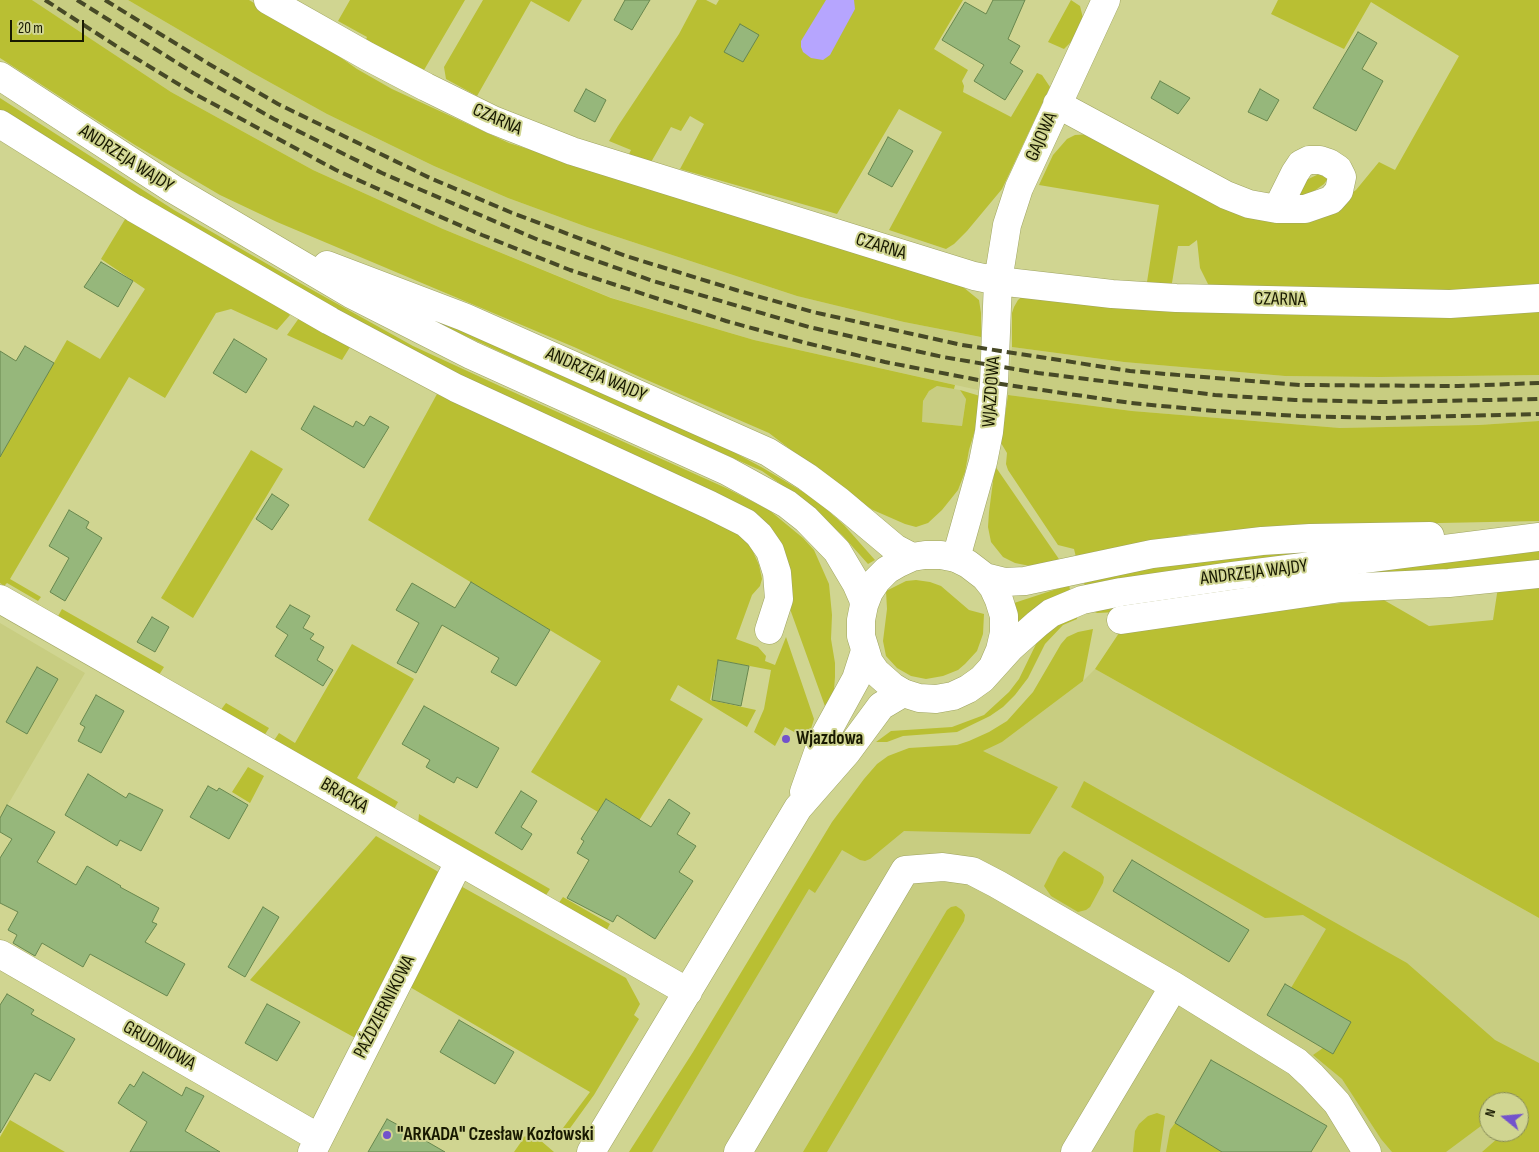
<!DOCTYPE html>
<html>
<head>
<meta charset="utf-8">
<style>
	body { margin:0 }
	#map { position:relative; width:1539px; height:1152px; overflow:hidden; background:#d0d591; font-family:"Sofia Sans Condensed",sans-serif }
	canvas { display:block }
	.north { position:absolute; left:1479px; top:1092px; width:50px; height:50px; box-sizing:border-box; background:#d0d591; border:1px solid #868a57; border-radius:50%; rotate:287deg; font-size:14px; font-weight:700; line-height:20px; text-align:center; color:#181901 }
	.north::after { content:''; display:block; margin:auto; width:18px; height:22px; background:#7352cc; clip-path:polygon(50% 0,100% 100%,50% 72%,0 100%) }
	.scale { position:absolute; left:10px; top:20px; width:74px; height:22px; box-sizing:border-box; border:2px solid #181901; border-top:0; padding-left:6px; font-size:15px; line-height:18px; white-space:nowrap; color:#181901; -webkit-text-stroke:4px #d0d591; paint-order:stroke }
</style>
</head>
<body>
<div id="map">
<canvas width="1539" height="1152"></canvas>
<div class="north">N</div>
<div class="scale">20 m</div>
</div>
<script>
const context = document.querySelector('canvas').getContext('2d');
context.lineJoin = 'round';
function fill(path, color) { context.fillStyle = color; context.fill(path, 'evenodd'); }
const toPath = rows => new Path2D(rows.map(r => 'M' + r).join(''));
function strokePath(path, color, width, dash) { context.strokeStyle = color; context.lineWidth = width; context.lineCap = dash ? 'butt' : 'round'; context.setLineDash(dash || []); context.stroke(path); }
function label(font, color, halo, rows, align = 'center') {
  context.font = font + ' "Sofia Sans Condensed",sans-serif'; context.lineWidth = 4; context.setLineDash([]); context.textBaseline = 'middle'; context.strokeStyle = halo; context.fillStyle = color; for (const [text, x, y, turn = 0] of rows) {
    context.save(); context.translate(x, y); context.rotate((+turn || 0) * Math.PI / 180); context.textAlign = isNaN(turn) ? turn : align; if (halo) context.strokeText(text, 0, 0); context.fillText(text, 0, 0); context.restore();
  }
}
const built = toPath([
	[32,0,128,0,253,73,327,114,434,166,508,198,587,227,797,296,904,322,981,337,978,390,754,340,612,298,443,229,313,170,171,92],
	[1012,347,1124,362,1285,376,1379,377,1539,375,1539,421,1479,425,1340,428,1132,411,1008,395],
	[937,386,960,390,966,398,962,426,921,422,923,401,929,391],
	[0,623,85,673,0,818],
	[1095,669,1539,918,1539,1152,636,1152,869,781,1002,742,1083,681],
	[1489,1102,1519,1102,1519,1132,1489,1132]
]);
const green = toPath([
	[0,0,32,0,171,92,313,170,443,229,611,298,754,340,955,385,954,389,937,386,929,391,923,401,922,422,962,426,966,399,960,390,980,396,975,430,969,450,965,472,958,490,942,510,928,523,916,527,905,524,873,510,858,501,769,433,640,377,574,347,277,222,220,195,135,145,0,58],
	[128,0,249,0,316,40,357,69,392,89,509,143,963,287,979,300,981,313,981,337,904,322,797,296,587,227,508,198,434,166,327,114,253,73],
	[350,0,465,0,424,70,365,42,367,37,338,21],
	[483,0,582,0,569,22,531,1,477,96,446,79,444,67],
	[697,0,706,0,716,5,719,0,963,0,934,49,968,70,962,81,964,86,963,92,1011,117,1037,73,1042,75,1050,87,1002,189,967,231,954,244,946,249,889,230,942,132,899,109,837,214,680,169,704,124,690,116,681,131,671,127,650,164,628,156,631,150,609,141,618,126,679,34],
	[1071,0,1080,6,1083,18,1072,41,1064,49,1048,42],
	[1278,0,1539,0,1539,288,1457,293,1210,288,1200,268,1197,240,1189,246,1178,246,1171,289,1147,282,1159,205,1039,185,1053,155,1067,139,1075,135,1091,134,1212,198,1335,204,1356,190,1379,162,1395,170,1459,56,1371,2,1344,49,1271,14],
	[0,98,174,210,307,287,413,346,502,387,726,488,769,510,803,538,814,550,829,584,832,615,831,639,835,663,835,677,834,690,826,709,790,609,783,565,688,484,340,317,0,111],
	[1321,173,1329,177,1324,184,1307,196,1298,196,1304,181],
	[127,216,285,310,290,315,277,330,231,309,216,313,165,398,129,377,10,579,41,597,38,601,7,583,4,586,0,583,0,457,67,340,100,359,145,289,101,259],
	[362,283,728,449,763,468,805,493,824,507,844,525,875,560,868,564,843,536,806,502,762,471,650,421,431,320],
	[1025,294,1539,307,1539,375,1379,377,1285,376,1124,362,1012,347,1012,313,1014,307,1018,300],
	[299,318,350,347,342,360,287,335],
	[437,394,665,497,738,533,751,547,759,565,762,579,760,586,752,595,736,639,758,647,766,656,765,661,775,665,786,637,814,719,811,729,804,744,798,740,799,738,795,736,796,733,785,727,775,746,754,732,764,709,771,670,718,660,710,700,756,710,747,727,678,685,670,700,703,719,626,841,623,809,606,799,598,812,531,772,601,661,368,520],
	[1008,395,1132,411,1340,428,1479,425,1539,421,1539,521,1291,526,1191,534,1076,557,1074,549,1058,545,1008,470,1006,464,1007,453,1001,443],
	[251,450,283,469,193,618,161,598],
	[995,466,1061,562,1035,567,1015,563,1003,557,991,542,988,527,989,512],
	[1351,546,1087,591,1084,583,1143,569,1188,562],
	[1539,550,1539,565,1117,612,1097,613,1092,611,1092,607],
	[916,580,930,582,941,586,969,610,984,614,983,634,977,651,965,664,958,670,943,676,926,679,911,676,897,668,886,656,883,641,887,609,886,591,906,581],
	[1069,585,1071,595,1036,607,1026,616,1018,626,1011,604],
	[1539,585,1539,918,1095,669,1119,633,1140,623,1382,599,1429,626,1493,620,1498,587],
	[62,609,164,667,159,675,57,618],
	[1077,612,1077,619,1063,625,1045,644,1028,678,1015,695,1003,707,990,716,957,732,903,736,887,742,876,742,891,731,952,727,984,715,1009,692,1019,679,1037,642,1047,629],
	[1093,629,1083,681,1002,742,983,751,1058,787,1030,834,904,831,870,859,865,861,860,860,842,850,815,893,809,889,652,1152,629,1152,693,1052,832,822,864,779,877,764,888,756,909,748,957,745,969,741,989,732,1007,721,1033,692,1061,644,1067,637,1078,632],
	[352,644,414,679,357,778,398,802,393,811,273,742,279,733,295,743],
	[226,703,269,728,264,736,220,711],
	[248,767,264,776,250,803,232,792],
	[1084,781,1407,963,1495,1040,1539,1063,1539,1152,1482,1152,1498,1138,1495,1132,1519,1132,1519,1102,1489,1102,1489,1120,1446,1152,1392,1152,1381,1139,1342,1079,1313,1055,1323,1048,1333,1054,1351,1022,1291,988,1326,929,1303,915,1265,918,1071,807],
	[419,814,550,889,544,898,418,825],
	[376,836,442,874,359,1040,250,980],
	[1064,851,1101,873,1104,877,1103,883,1090,907,1086,910,1078,912,1051,896,1044,886,1058,858],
	[457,884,626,978,640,1004,634,1015,639,1019,594,1095,568,1131,560,1132,590,1092,403,983],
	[563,897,610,924,605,933,558,904],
	[956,906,962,910,965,915,964,921,827,1152,803,1152,947,910,951,907],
	[1157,1113,1165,1116,1160,1152,1133,1152,1135,1131,1139,1124,1148,1116],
	[10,1120,65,1152,0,1152,0,1137],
	[1175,1123,1222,1152,1166,1152,1170,1130],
	[529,1136,540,1140,554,1152,514,1152,521,1142,521,1137]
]);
const water = toPath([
	[826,0,854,0,855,9,830,55,823,60,811,58,803,52,801,47,801,41]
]);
const building = toPath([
	[625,0,650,0,632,30,614,20,625,0],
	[993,0,1025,0,1008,39,1020,46,1010,63,1023,71,1005,100,974,81,984,65,942,40,965,2,986,14,993,0],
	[740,24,759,35,743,62,724,52,740,24],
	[1358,32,1377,43,1362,69,1383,81,1356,131,1313,108,1358,32],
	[1160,81,1190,98,1178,114,1151,98,1160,81],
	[586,89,606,100,595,122,574,111,586,89],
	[1260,89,1279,100,1267,121,1248,112,1260,89],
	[888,137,913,151,892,187,868,174,888,137],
	[101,262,133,281,118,307,84,287,101,262],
	[234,339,267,359,246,393,213,373,234,339],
	[25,346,54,363,0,457,0,351,16,361,25,346],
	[314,406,353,427,356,421,364,426,370,416,389,427,364,468,301,429,314,406],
	[272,494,289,505,272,530,256,519,272,494],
	[69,510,89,522,86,528,102,538,65,601,50,592,69,558,49,546,69,510],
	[471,582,550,630,516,686,491,672,499,658,442,625,416,673,397,663,419,623,396,610,412,583,455,608,471,582],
	[290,605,310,616,303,628,314,634,310,639,324,647,317,660,333,670,323,686,275,656,288,635,276,627,290,605],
	[152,617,169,627,155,652,137,642,152,617],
	[718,660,749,666,741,706,712,700,718,660],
	[37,667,58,679,27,734,6,722,37,667],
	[96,695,124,711,101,753,78,741,85,727,80,724,96,695],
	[424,706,499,748,477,788,457,777,454,783,426,767,430,760,402,744,424,706],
	[88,774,126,798,129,793,163,810,141,851,120,840,117,846,65,815,88,774],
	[208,786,217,791,219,788,248,805,229,839,190,817,208,786],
	[521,791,537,801,521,827,532,834,522,850,495,833,521,791],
	[606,799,651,827,669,799,690,813,677,834,696,846,679,872,693,881,655,939,617,915,613,922,567,898,589,860,577,853,584,841,581,839,606,799],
	[7,805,55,832,37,862,76,885,87,866,121,886,120,887,159,908,152,922,157,924,145,942,185,964,167,996,90,954,83,967,42,943,35,956,13,943,17,935,8,930,18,912,0,903,0,858,12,839,0,832,0,818,7,805],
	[1132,860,1249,930,1229,962,1113,891,1132,860],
	[263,907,279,917,245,977,228,967,263,907],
	[1285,984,1351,1022,1333,1054,1267,1015,1285,984],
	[7,994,34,1010,31,1014,75,1039,50,1081,35,1073,0,1133,0,1005,7,994],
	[267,1004,300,1022,277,1061,245,1043,267,1004],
	[459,1020,514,1052,495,1084,440,1052,459,1020],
	[1211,1060,1327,1126,1311,1152,1222,1152,1175,1123,1211,1060],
	[143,1072,182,1096,186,1087,204,1096,185,1131,220,1152,130,1152,147,1122,118,1103,130,1084,134,1087,143,1072],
	[387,1119,407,1130,445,1152,368,1152,387,1119]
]);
const minor = toPath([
	[268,0,367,56,426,87,493,120,572,151,974,276,998,281,1112,294,1176,298,1450,304,1539,298],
	[1057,104,1226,195,1249,204,1277,209,1305,209,1331,200,1339,191,1340,186,1342,177,1338,169,1329,163,1320,160,1309,160,1301,164,1295,173,1277,209],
	[0,124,134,208,330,321,456,388,710,505,746,523,759,535,770,551,777,573,779,599,769,630],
	[956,558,983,462,989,432,994,383,998,281,1007,225,1019,188,1106,0],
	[0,599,688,992],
	[1121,620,1341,588,1449,583,1539,574],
	[804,792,822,741,856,679,865,651],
	[0,954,319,1138],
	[312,1152,459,862],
	[591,1152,798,808,847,752,881,706,903,693],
	[738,1152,905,870,943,867,972,871,997,884,1174,986,1297,1062,1312,1076,1337,1103,1367,1152],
	[1075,1152,1174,986]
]);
const major = toPath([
	[0,76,173,189,351,294,471,355,727,471,787,504,806,519,837,551,856,583,863,599,864,605],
	[327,265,464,317,768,452,807,477,839,501,895,548,912,557],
	[985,577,1005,582,1025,581,1152,554,1262,541,1310,538,1430,536],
	[993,666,1000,650,1004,633,1004,616,999,600,993,587,985,577,968,564,956,558,941,555,925,555,912,557,899,563,887,570,877,580,869,592,864,605,861,620,861,636,869,662,876,672,893,687,903,693,919,698,936,699,953,696,968,689,982,679,1010,648,1037,624,1051,613,1082,600,1121,592,1231,576,1539,537]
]);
const rail = toPath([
	[45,0,124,51,193,93,336,170,418,207,482,235,570,270,726,321,806,343,885,362,994,383,1131,403,1215,411,1299,416,1382,418,1539,414],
	[77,0,195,74,274,119,382,173,426,192,541,241,653,281,809,327,943,357,1038,373,1215,395,1295,400,1382,402,1539,399],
	[105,0,209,64,278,104,430,178,510,212,626,256,736,290,813,312,962,345,1130,371,1300,385,1458,386,1539,383]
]);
const markers = [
	[786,739,5,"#7352cc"],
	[387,1135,5,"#7352cc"]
];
const streetNames = [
	["CZARNA",497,120,24],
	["GAJOWA",1042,137,-66],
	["ANDRZEJA WAJDY",126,159,33],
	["CZARNA",881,247,17],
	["CZARNA",1280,300,1],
	["ANDRZEJA WAJDY",596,375,24],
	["WJAZDOWA",992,392,-86],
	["ANDRZEJA WAJDY",1254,573,-7],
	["BRACKA",344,796,30],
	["PAŹDZIERNIKOWA",385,1007,-63],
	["GRUDNIOWA",159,1046,30]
];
const poiNames = [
	["Wjazdowa",796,739],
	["\"ARKADA\" Czesław Kozłowski",397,1135]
];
fill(built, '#c8cd81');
fill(green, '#b9bf33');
fill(water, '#b6a5fe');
fill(building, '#96b77b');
strokePath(building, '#68874e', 1);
strokePath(minor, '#9fa461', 29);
strokePath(major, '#9fa461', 29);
strokePath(minor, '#fff', 28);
strokePath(major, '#fff', 28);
strokePath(rail, '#474926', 4, [10, 5]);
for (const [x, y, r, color] of markers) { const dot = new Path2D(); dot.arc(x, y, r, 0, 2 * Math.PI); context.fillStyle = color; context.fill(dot); strokePath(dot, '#d0d591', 2); }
label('19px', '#181901', '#d0d591', streetNames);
label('bold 19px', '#181901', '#d0d591', poiNames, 'left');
</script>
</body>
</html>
